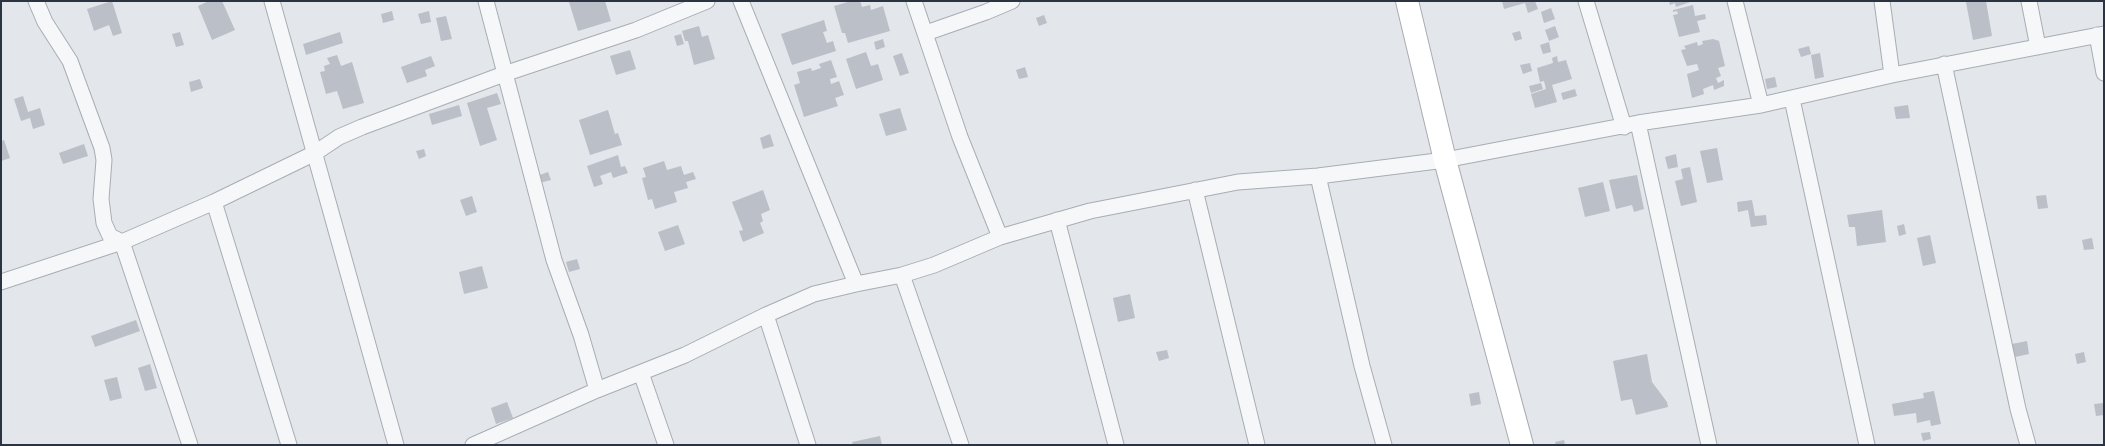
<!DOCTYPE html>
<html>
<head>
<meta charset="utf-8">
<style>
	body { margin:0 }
	#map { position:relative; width:2105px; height:446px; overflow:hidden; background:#e3e6ea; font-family:"Nunito Sans",sans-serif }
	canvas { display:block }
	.frame { position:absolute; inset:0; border:2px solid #2c3441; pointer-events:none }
</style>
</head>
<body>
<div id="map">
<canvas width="2105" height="446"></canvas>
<div class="frame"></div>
</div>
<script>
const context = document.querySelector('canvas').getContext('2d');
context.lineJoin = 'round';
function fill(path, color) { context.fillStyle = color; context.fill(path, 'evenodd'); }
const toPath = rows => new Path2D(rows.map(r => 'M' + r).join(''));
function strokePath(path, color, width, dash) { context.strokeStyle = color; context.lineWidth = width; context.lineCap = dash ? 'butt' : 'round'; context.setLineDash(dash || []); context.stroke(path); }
const building = toPath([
	[112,1,122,33,113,36,109,25,94,31,87,9],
	[209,1,222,1,235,30,212,40,198,6],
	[605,1,611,21,578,31,569,2],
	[847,1,860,1,862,7,870,5,871,10,883,6,890,31,848,43,845,33,842,33,834,6,848,2],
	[1502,1,1535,1,1538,9,1528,13,1525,3,1504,9],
	[1669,1,1693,1,1676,7,1675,3,1670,5],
	[1972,1,1986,1,1992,36,1973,40,1966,2],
	[1693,5,1695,16,1705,14,1706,19,1697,21,1700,32,1679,37,1673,15,1678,14,1677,11,1673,12,1673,10],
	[1551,8,1555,19,1544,23,1541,12],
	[392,11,394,20,383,23,381,14],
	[429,11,431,22,421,24,418,14],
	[1044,15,1047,23,1039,26,1036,18],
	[446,16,452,39,441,41,436,18],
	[824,20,827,31,823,32,827,43,833,41,836,51,792,65,781,34],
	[699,26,702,37,708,35,715,59,694,65,688,41,685,41,682,31],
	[1555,26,1559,37,1549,41,1545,30],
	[1520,31,1522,39,1515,41,1512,33],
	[180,32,184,45,176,47,172,34],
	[340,32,343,43,306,55,303,44],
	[681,34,684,44,677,46,674,36],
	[883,39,885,47,876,50,874,42],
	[1713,39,1719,41,1725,66,1718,68,1721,76,1716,78,1718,83,1724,80,1724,86,1714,90,1713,85,1703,89,1704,94,1692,98,1687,74,1699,70,1697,64,1687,66,1681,50,1686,49,1684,46,1697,42,1698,46,1703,44,1702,41],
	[1549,42,1551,52,1543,54,1540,45],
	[1809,46,1811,54,1801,57,1798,49],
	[630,50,636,69,616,75,610,56],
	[866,52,871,66,878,64,883,80,856,89,846,59],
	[902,53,909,73,900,76,893,56],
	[1820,53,1824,77,1815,79,1811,55],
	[337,55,341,66,352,62,364,103,343,109,337,91,326,94,320,72,325,71,324,66,330,64,327,58],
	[431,56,435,66,425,70,427,76,407,83,401,67],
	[1557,56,1558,62,1566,60,1572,79,1552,85,1557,102,1535,108,1531,94,1546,89,1544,81,1540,82,1537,68,1553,63,1552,58],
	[831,60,837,77,830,79,831,84,839,81,844,95,835,98,838,106,804,117,794,85,800,83,797,72,811,68,812,71,821,68,819,64],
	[1530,63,1532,71,1523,74,1520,65],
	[1025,67,1028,77,1019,79,1016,70],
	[1775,77,1777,87,1767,89,1765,79],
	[200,79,203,88,191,92,189,82],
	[1541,83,1543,89,1531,93,1529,86],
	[1575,89,1577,96,1563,100,1561,93],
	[497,93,501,104,487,108,497,140,480,146,467,103],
	[23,96,28,112,40,108,45,125,33,129,30,118,21,121,14,99],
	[459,105,462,116,432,125,429,114],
	[1908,105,1910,118,1896,119,1894,107],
	[900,108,907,130,886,136,879,114],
	[608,110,615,134,618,133,622,145,590,155,579,120],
	[770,134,774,146,763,149,760,138],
	[4,140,10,158,1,161,1,141],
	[84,144,88,156,63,164,59,153],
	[1717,148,1723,180,1707,183,1700,151],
	[424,149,426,156,419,159,416,151],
	[1676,154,1678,167,1668,169,1665,157],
	[618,155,621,167,625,166,628,173,613,178,611,172,600,176,603,184,594,187,587,166],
	[664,161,667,170,681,166,684,175,693,172,696,179,686,182,688,188,674,192,677,202,655,209,652,199,648,200,642,178,646,177,643,168],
	[1690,167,1697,202,1681,206,1675,181,1683,179,1681,169],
	[548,172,551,180,539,183,537,176],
	[1637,175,1644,209,1634,212,1632,205,1616,209,1609,180],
	[1603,182,1610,211,1585,217,1578,188],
	[763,190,770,210,761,214,763,221,760,223,764,233,743,242,739,231,743,230,732,202],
	[2046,195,2048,208,2038,209,2036,196],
	[472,196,477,212,466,216,460,200],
	[1752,200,1755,216,1766,215,1767,225,1751,227,1748,210,1738,212,1737,202],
	[1882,210,1886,242,1857,246,1855,227,1849,227,1847,215],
	[1904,224,1906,234,1899,236,1897,226],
	[678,225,685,244,665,251,658,232],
	[1930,235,1936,263,1923,266,1917,238],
	[2092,238,2094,249,2084,250,2082,240],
	[577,259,580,269,569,272,566,262],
	[482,266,488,288,464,294,459,272],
	[1130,294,1135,318,1118,322,1113,298],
	[136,320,140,331,95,347,91,336],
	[2027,341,2029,354,2015,357,2012,344],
	[1167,350,1169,358,1159,361,1156,352],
	[2084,352,2086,362,2077,364,2075,354],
	[1647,354,1652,382,1667,402,1668,407,1636,415,1632,399,1621,401,1613,361],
	[150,364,157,388,145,391,138,368],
	[117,377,122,398,110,401,104,380],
	[1934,391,1941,424,1931,426,1930,420,1917,423,1916,413,1894,416,1892,404,1924,398,1923,393],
	[1479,392,1481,404,1471,406,1469,394],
	[507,402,513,418,496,424,491,408],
	[2104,403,2104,415,2096,416,2094,404],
	[1930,432,1931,439,1923,441,1921,433],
	[880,436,882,445,853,445,852,442],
	[1564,440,1565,445,1556,445,1555,442]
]);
const street = toPath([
	[36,1,45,22,70,61,102,148,104,160,101,199,104,223,110,236,122,242],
	[272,1,396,445],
	[486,1,554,260,581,335,597,390],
	[741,1,856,284],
	[914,1,960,137,1000,237],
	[1586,1,1624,127],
	[1735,1,1761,105],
	[1882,1,1892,75],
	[2029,1,2038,47],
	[926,33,986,12,1012,1],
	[2097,35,2104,73],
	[1944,64,2018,409,2028,445],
	[1792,99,1867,445],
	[1638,123,1709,445],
	[1318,176,1362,366,1384,445],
	[1195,190,1257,445],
	[214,202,289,445],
	[1057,220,1116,445],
	[902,275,961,445],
	[1,282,122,242],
	[766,315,808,445],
	[641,373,666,445],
	[190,445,122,242,214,202,315,153,339,137,362,127,504,74,636,30,707,1],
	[473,445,597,390,685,355,766,315,814,294,856,284,902,275,934,265,1000,237,1090,211,1238,182,1318,176,1445,160,1638,123,1761,105,1892,75,2104,34]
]);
const secondary = toPath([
	[1407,1,1445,160,1522,445]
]);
fill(building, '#bbbfc7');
strokePath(street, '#a8adb4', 17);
strokePath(secondary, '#a8adb4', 24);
strokePath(street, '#f6f7f9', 15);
strokePath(secondary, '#fff', 22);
</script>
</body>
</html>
